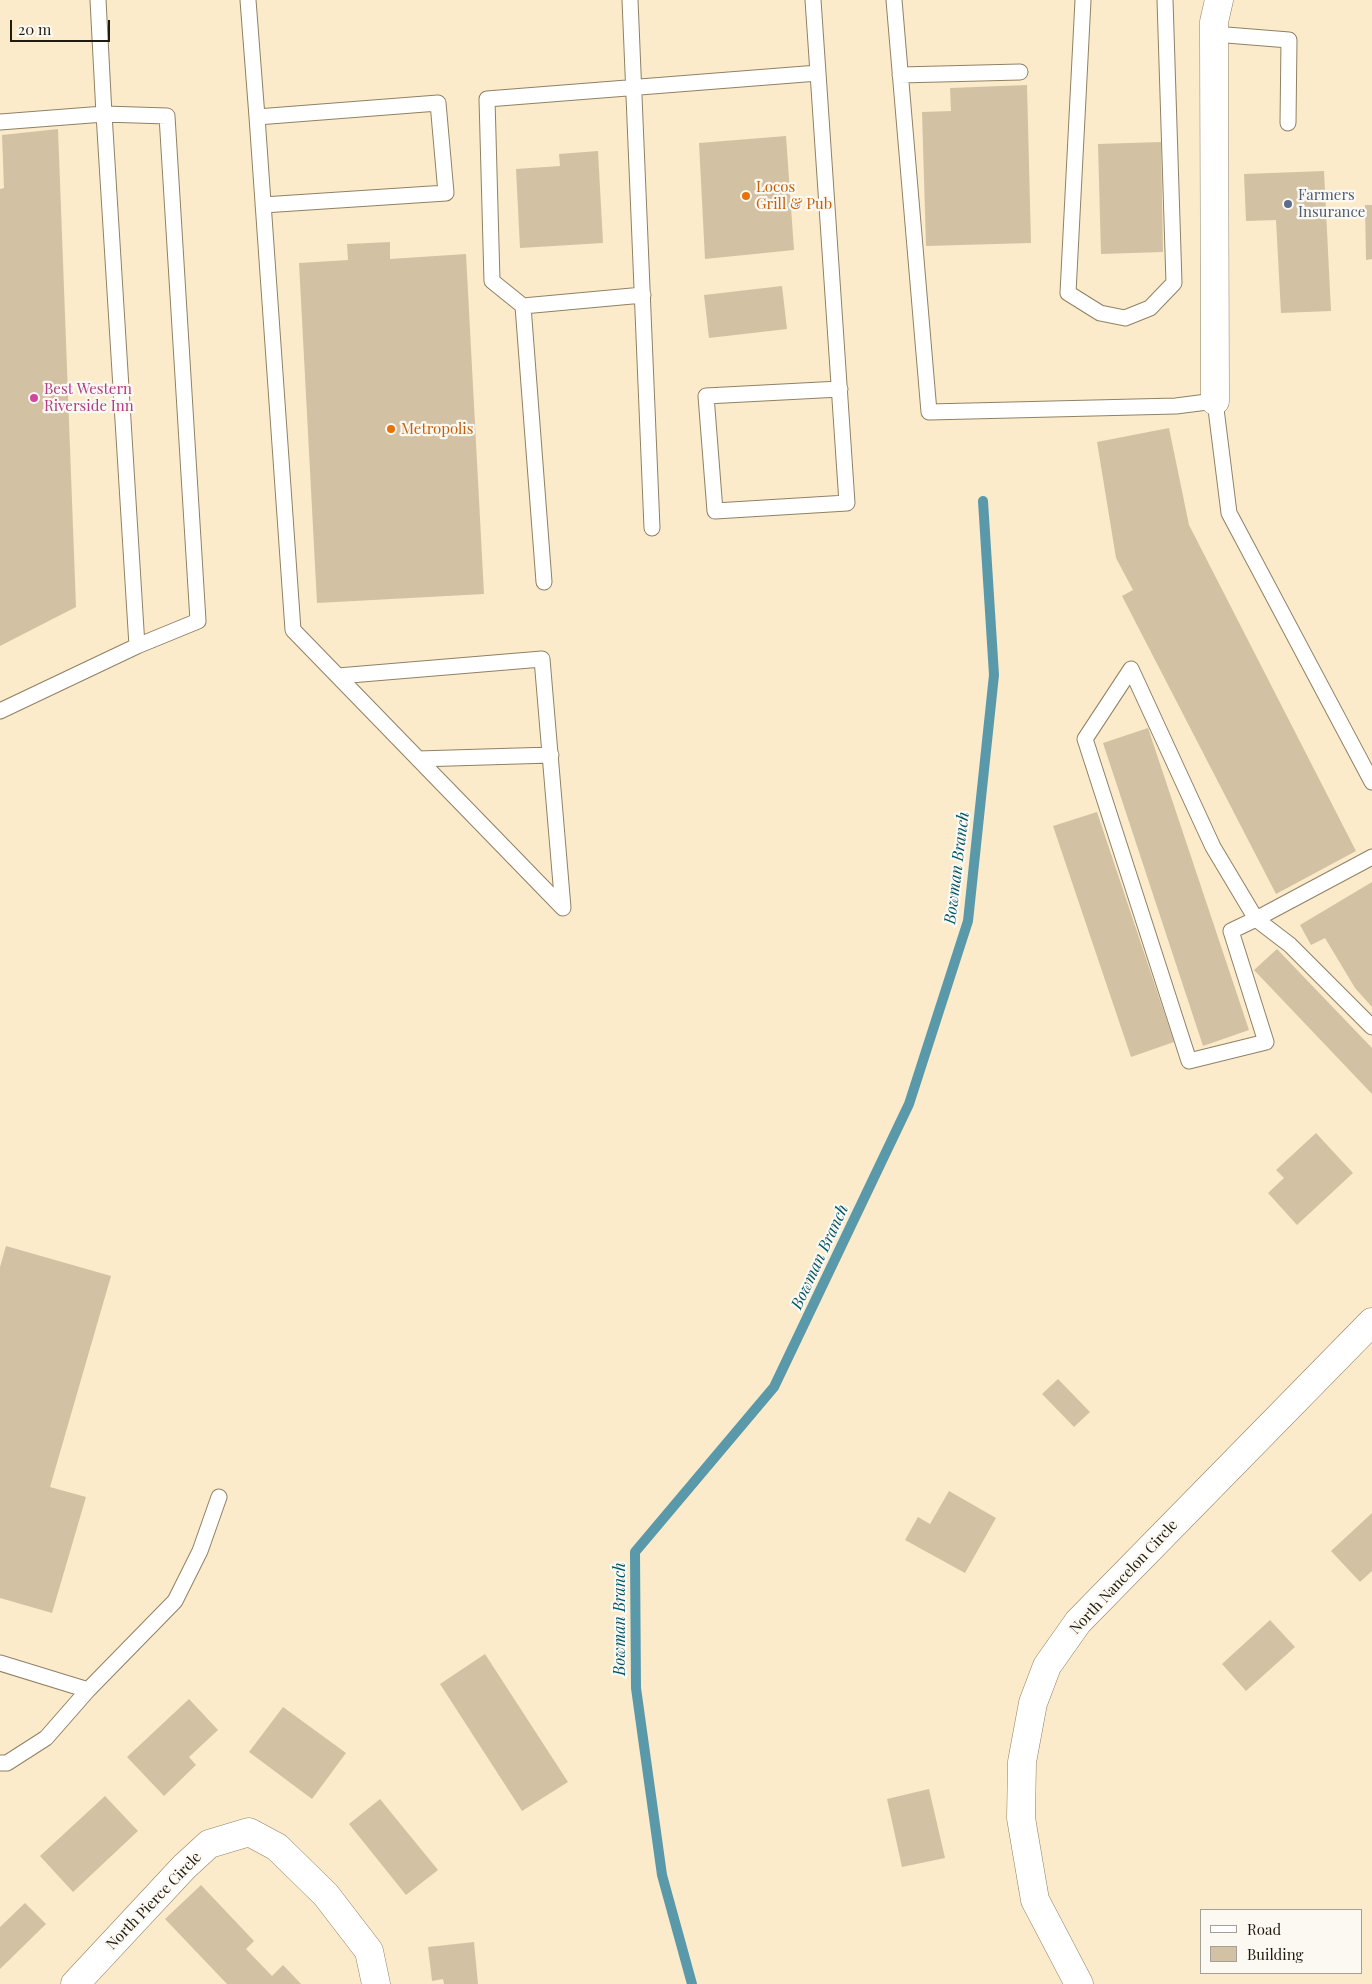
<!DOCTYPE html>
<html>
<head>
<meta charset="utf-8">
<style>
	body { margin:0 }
	#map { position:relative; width:1372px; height:1984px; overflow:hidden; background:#fbebca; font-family:"Playfair Display",serif }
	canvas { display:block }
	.legend { position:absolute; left:1200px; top:1909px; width:162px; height:65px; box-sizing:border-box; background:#fcf9f3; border:1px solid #a4a098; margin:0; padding:6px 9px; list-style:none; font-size:15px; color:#201a0f }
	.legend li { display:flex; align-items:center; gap:10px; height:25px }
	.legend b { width:25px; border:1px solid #a4a098 }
	.scale { position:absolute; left:10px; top:20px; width:100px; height:22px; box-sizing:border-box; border:2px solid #201a0f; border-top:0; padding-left:6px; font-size:15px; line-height:18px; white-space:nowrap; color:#201a0f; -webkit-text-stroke:4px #fcf9f3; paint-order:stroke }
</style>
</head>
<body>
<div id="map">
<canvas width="1372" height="1984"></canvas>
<ul class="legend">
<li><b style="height:6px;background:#fff"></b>Road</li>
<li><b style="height:14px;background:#d2c2a3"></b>Building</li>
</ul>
<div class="scale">20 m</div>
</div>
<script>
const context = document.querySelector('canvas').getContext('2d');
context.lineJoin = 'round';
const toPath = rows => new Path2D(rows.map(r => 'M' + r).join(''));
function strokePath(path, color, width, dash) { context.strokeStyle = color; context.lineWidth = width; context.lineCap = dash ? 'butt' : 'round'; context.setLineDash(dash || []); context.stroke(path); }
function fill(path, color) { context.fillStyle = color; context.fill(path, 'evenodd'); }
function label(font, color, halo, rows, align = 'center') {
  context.font = font + ' "Playfair Display",serif'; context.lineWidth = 4.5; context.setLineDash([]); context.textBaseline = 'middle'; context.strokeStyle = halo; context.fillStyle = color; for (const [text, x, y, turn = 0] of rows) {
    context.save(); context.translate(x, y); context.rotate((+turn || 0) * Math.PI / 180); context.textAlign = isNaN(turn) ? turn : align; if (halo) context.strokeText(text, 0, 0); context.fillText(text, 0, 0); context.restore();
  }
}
const stream = toPath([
	[692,1984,662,1875,636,1688,635,1552,774,1387,909,1104,968,921,994,675,983,501]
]);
const building = toPath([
	[1027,85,1031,243,926,246,922,112,951,111,950,88],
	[58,129,76,607,0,646,0,189,4,188,2,135],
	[786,136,794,250,705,259,699,143],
	[1161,142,1163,252,1101,254,1098,144],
	[598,151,603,243,520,248,516,169,560,166,559,154],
	[1324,171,1331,311,1281,313,1276,220,1246,221,1244,174],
	[1365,205,1372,205,1372,259,1366,260],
	[390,242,390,259,466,254,484,594,317,603,299,263,348,260,347,244],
	[782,286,787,329,709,338,704,295],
	[1169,428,1189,525,1356,851,1276,894,1122,596,1133,590,1116,558,1097,442],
	[1148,728,1249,1030,1203,1046,1103,743],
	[1097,812,1174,1042,1131,1057,1053,826],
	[1372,882,1372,1007,1355,988,1325,938,1311,945,1300,925],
	[1277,949,1372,1048,1372,1094,1254,970],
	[1316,1133,1353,1173,1297,1225,1268,1193,1284,1178,1276,1170],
	[6,1246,111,1276,50,1487,86,1497,52,1613,0,1598,0,1267],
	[1058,1379,1090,1412,1074,1427,1042,1394],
	[949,1491,996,1518,965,1573,905,1540,918,1517,930,1524],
	[1372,1513,1372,1571,1360,1582,1331,1551],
	[1270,1620,1295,1647,1246,1691,1222,1664],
	[485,1654,568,1782,522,1811,440,1684],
	[189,1699,218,1730,189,1757,196,1765,164,1796,127,1757],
	[283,1707,346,1753,312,1799,249,1752],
	[929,1789,945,1858,902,1867,887,1799],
	[105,1796,138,1831,73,1892,40,1856],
	[380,1799,438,1870,406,1895,349,1824],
	[201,1885,254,1941,246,1949,272,1976,283,1965,301,1984,227,1984,165,1919],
	[25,1903,46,1924,0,1969,0,1927],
	[474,1942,478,1984,444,1984,443,1979,432,1981,428,1947]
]);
const service = toPath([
	[248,0,257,117,438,103,446,193,263,205],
	[630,0,652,528],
	[813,0,818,73,847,503,715,511,706,396,840,389],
	[894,0,929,412,1176,406,1215,401,1229,513,1372,782],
	[1083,0,1068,293,1100,313,1125,318,1150,308,1174,283,1165,0],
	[1214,34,1289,40,1288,123],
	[900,75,1020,72],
	[257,117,293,630,563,908,542,659,338,676],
	[0,122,104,114,98,0],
	[523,306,492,281,487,99,818,73],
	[544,582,523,306,643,295],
	[0,711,137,646,104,114,167,116,198,621,137,646],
	[418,759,551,755],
	[1372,857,1256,919,1231,931,1266,1042,1189,1061,1085,739,1131,669,1213,847,1256,919,1290,945,1372,1027],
	[0,1663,88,1690,46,1738,7,1763,0,1763],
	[88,1690,175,1601,200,1551,219,1497]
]);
const minor = toPath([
	[1215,401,1214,34,1214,22,1219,0],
	[75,1984,184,1867,209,1844,249,1832,277,1847,326,1895,369,1951,376,1984],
	[1079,1984,1035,1900,1021,1818,1022,1762,1033,1703,1047,1666,1078,1622,1372,1322]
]);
const markers = [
	[746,196,5,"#e8710a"],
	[1288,204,5,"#5c6f8a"],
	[34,398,5,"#d1479c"],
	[391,429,5,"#e8710a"]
];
const foodNames = [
	["Locos",756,187],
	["Grill & Pub",756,204],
	["Metropolis",401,429]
];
const serviceNames = [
	["Farmers",1298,195],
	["Insurance",1298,212]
];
const hotelNames = [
	["Best Western",44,389],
	["Riverside Inn",44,406]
];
const streetNames = [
	["North Nancelon Circle",1124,1577,-47],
	["North Pierce Circle",154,1901,-46]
];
const waterNames = [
	["Bowman Branch",957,868,-83],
	["Bowman Branch",820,1257,-65],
	["Bowman Branch",620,1619,-90]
];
strokePath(stream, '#5a99a9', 10);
fill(building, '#d2c2a3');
strokePath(service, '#908164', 17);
strokePath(minor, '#908164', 29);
strokePath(service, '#fff', 15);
strokePath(minor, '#fff', 28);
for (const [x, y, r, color] of markers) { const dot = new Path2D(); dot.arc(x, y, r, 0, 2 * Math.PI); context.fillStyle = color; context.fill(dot); strokePath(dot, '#fcf9f3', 2); }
label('15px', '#c56008', '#fcf9f3', foodNames, 'left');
label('15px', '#4e5e75', '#fcf9f3', serviceNames, 'left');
label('15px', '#b23c85', '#fcf9f3', hotelNames, 'left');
label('15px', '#201a0f', '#fcf9f3', streetNames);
label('italic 16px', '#005568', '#fcf9f3', waterNames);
</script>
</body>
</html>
